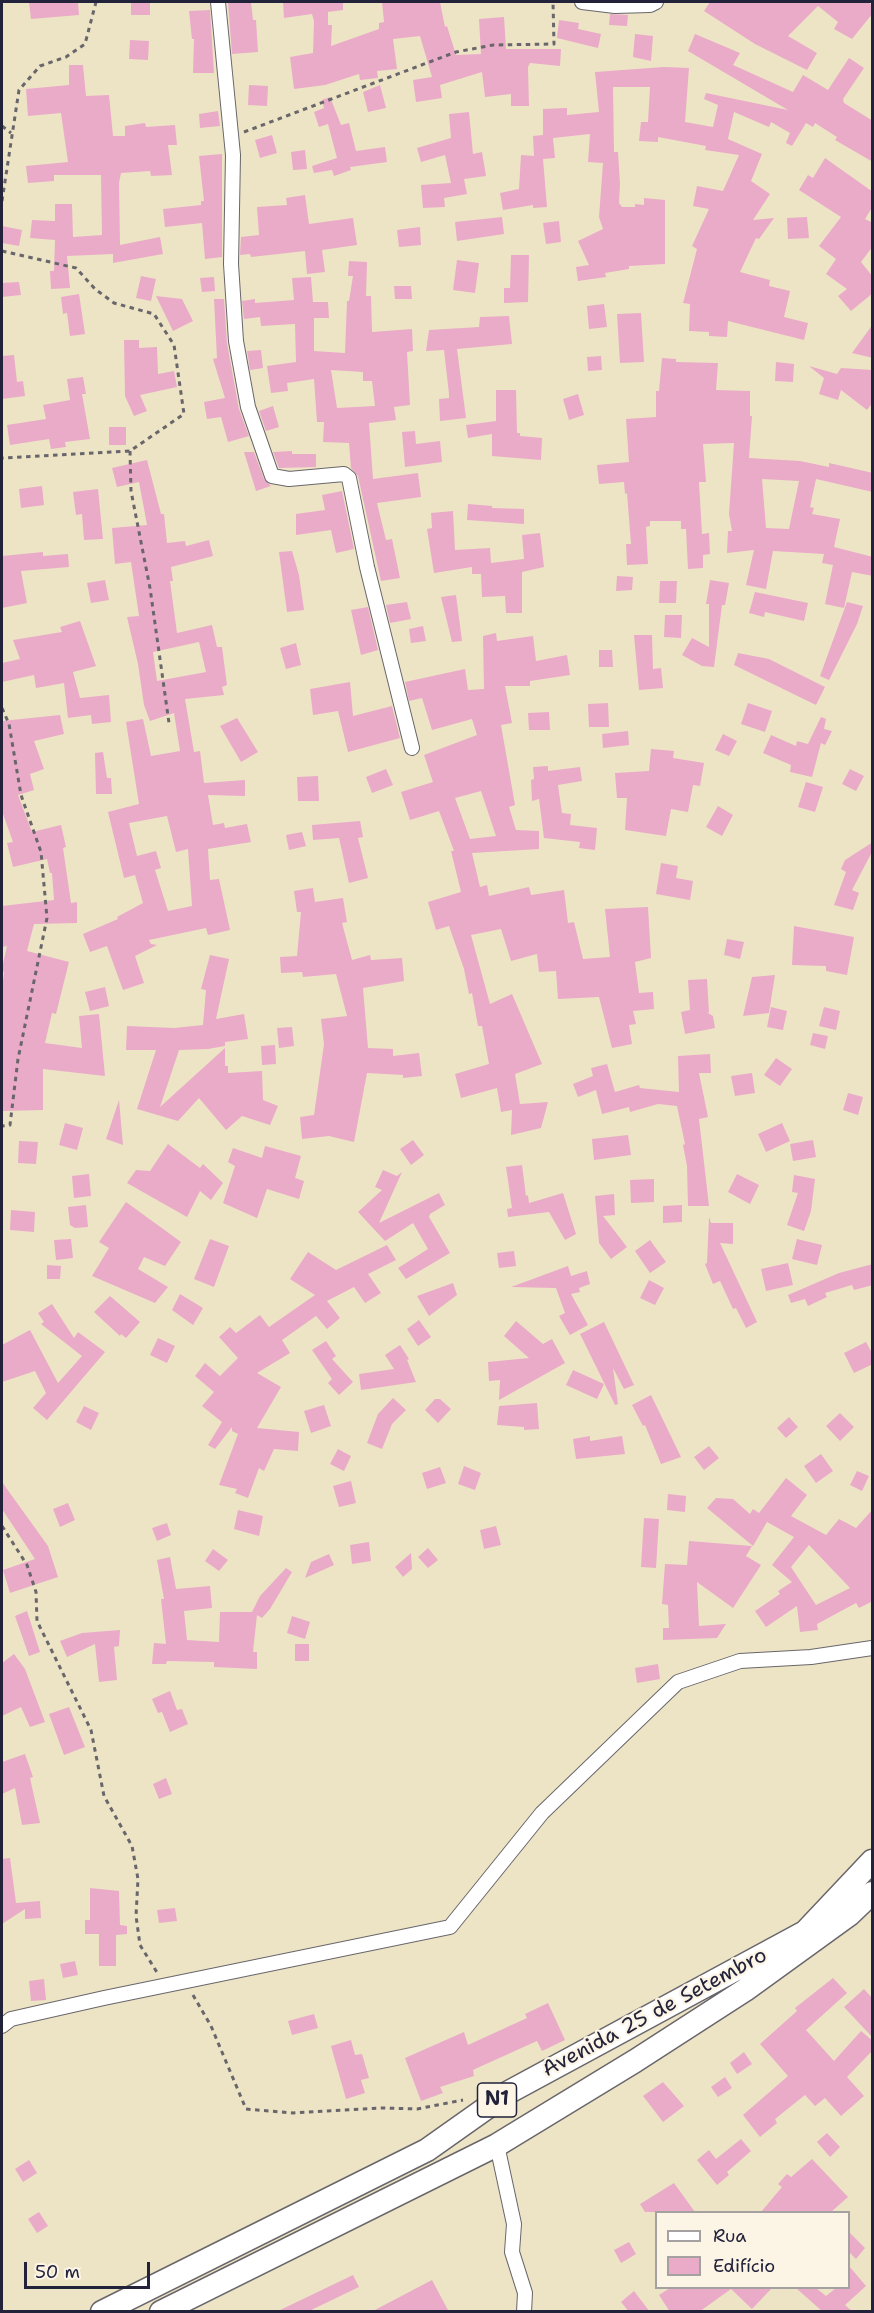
<!DOCTYPE html>
<html>
<head>
<meta charset="utf-8">
<style>
	body { margin:0 }
	#map { position:relative; width:874px; height:2313px; overflow:hidden; background:#ede4c5; font-family:"Shantell Sans",sans-serif }
	canvas { display:block }
	.frame { position:absolute; inset:0; border:3px solid #22223b; pointer-events:none }
	.legend { position:absolute; left:655px; top:2211px; width:195px; height:78px; box-sizing:border-box; background:#fcf5e5; border:2px solid #a5a1a1; margin:0; padding:8px 10px; list-style:none; font-size:18px; color:#22223b }
	.legend li { display:flex; align-items:center; gap:12px; height:30px }
	.legend b { width:30px; border:2px solid #a5a1a1 }
	.scale { position:absolute; left:24px; top:2262px; width:126px; height:27px; box-sizing:border-box; border:3px solid #22223b; border-top:0; padding-left:8px; font-size:18px; line-height:21px; white-space:nowrap; color:#22223b; -webkit-text-stroke:4px #fcf5e5; paint-order:stroke }
</style>
</head>
<body>
<div id="map">
<canvas width="874" height="2313"></canvas>
<div class="frame"></div>
<ul class="legend">
<li><b style="height:8px;background:#fff"></b>Rua</li>
<li><b style="height:16px;background:#eaabc9"></b>Edifício</li>
</ul>
<div class="scale">50 m</div>
</div>
<script>
const context = document.querySelector('canvas').getContext('2d');
context.lineJoin = 'round';
function fill(path, color) { context.fillStyle = color; context.fill(path, 'evenodd'); }
const toPath = rows => new Path2D(rows.map(r => 'M' + r).join(''));
function strokePath(path, color, width, dash) { context.strokeStyle = color; context.lineWidth = width; context.lineCap = dash ? 'butt' : 'round'; context.setLineDash(dash || []); context.stroke(path); }
function label(font, color, halo, rows, align = 'center') {
  context.font = font + ' "Shantell Sans",sans-serif'; context.lineWidth = 4.5; context.setLineDash([]); context.textBaseline = 'middle'; context.strokeStyle = halo; context.fillStyle = color; for (const [text, x, y, turn = 0] of rows) {
    context.save(); context.translate(x, y); context.rotate((+turn || 0) * Math.PI / 180); context.textAlign = isNaN(turn) ? turn : align; if (halo) context.strokeText(text, 0, 0); context.fillText(text, 0, 0); context.restore();
  }
}
const building = toPath([
	[29,2,78,2,79,15,31,19],
	[131,2,150,2,150,15,131,15],
	[228,2,251,2,253,20,256,20,258,52,232,54],
	[283,2,343,2,343,10,328,12,328,25,332,25,331,46,379,29,379,23,384,22,382,2,440,2,445,27,447,26,456,55,481,54,479,19,504,17,506,49,561,49,560,66,530,63,528,67,529,106,511,106,511,94,485,97,482,72,440,85,442,98,416,102,413,80,432,77,420,36,393,39,397,69,377,71,378,78,360,80,359,74,325,85,294,89,290,57,313,53,314,21,312,14,284,18],
	[710,2,868,2,873,6,873,13,852,39,834,29,838,22,818,6,788,36,817,53,807,70,755,44,704,11],
	[210,10,214,73,193,73,194,39,192,39,189,11],
	[610,14,628,15,627,26,609,25],
	[559,20,579,23,578,29,601,34,598,48,557,38],
	[635,34,653,36,651,61,633,57],
	[695,34,740,53,733,65,793,92,803,75,828,90,849,58,864,68,843,99,844,103,873,121,873,162,835,140,837,137,815,123,813,127,806,123,792,146,786,143,790,133,771,122,769,127,734,112,728,139,762,154,751,181,770,194,753,220,774,218,759,239,756,238,740,272,770,280,769,286,790,291,784,317,808,323,804,340,728,321,727,337,709,336,709,332,689,331,690,304,683,303,697,249,692,246,709,209,693,206,697,186,723,191,739,155,705,150,706,146,658,137,658,142,639,141,641,122,648,122,650,87,613,87,614,152,618,152,620,184,619,203,622,207,635,207,635,204,644,205,644,198,665,200,665,264,629,266,629,269,605,273,606,277,578,281,576,267,589,265,578,241,603,229,599,217,603,163,588,162,590,134,553,138,555,158,543,159,547,207,533,208,533,205,503,210,500,193,519,189,521,155,534,156,533,136,543,135,543,109,567,108,567,115,599,112,595,72,664,67,689,68,685,122,713,127,718,105,704,99,706,93,788,110,688,51],
	[130,40,149,41,148,60,129,59],
	[69,65,83,65,86,96,109,95,113,136,125,136,125,126,145,123,146,127,175,125,177,145,168,145,172,175,151,176,150,171,121,173,119,183,120,245,160,237,163,254,113,263,113,254,67,256,70,288,51,289,50,271,54,271,55,240,30,238,32,220,55,221,55,204,72,204,73,237,102,235,101,175,54,175,54,181,28,183,26,166,68,162,61,113,28,116,26,89,69,85],
	[249,85,268,86,267,106,248,105],
	[380,85,386,108,368,112,363,92],
	[330,97,341,125,349,123,356,151,385,147,387,162,350,167,351,170,334,176,332,170,314,173,312,166,337,158,328,124,319,127,314,112,324,108,322,100],
	[218,111,220,126,200,128,199,114],
	[469,112,473,154,482,152,486,176,464,179,467,194,444,198,445,207,423,208,421,185,451,183,445,155,421,162,417,148,451,138,449,114],
	[272,135,277,153,260,158,255,140],
	[305,150,307,169,293,170,291,152],
	[222,154,222,257,205,259,202,223,165,227,163,209,201,205,201,201,204,201,199,156],
	[825,158,873,192,873,206,865,219,873,223,873,246,861,262,873,277,873,293,851,311,838,296,847,289,826,274,836,259,819,246,841,217,799,190,808,175,813,178],
	[305,195,309,224,353,218,357,245,322,250,325,272,307,274,305,251,251,257,250,254,240,255,241,237,259,235,257,207,287,205,286,198],
	[502,217,504,234,457,241,455,222],
	[807,217,809,238,788,239,787,218],
	[559,221,561,242,546,244,543,223],
	[2,226,22,230,19,246,2,243],
	[420,227,421,245,399,247,397,230],
	[511,255,529,255,528,302,504,303,504,288,510,288],
	[457,260,479,263,475,293,453,290],
	[349,261,367,262,366,296,371,296,372,332,412,329,413,351,407,352,410,405,394,407,396,420,369,423,373,479,418,473,421,497,377,503,386,540,392,539,400,578,381,581,358,476,351,468,349,443,323,442,324,422,317,422,314,379,287,383,288,391,271,393,267,366,296,362,295,324,261,326,260,317,244,319,242,301,255,299,255,303,294,300,292,278,311,277,313,302,328,302,329,318,314,318,314,351,345,353,347,301,349,301,353,276,348,276],
	[331,370,363,372,363,381,372,381,375,406,337,408],
	[141,276,156,279,151,301,136,298],
	[214,277,215,291,202,292,200,278],
	[19,282,21,295,2,297,2,283],
	[394,286,411,286,412,299,395,299],
	[79,294,85,334,70,336,67,313,63,314,61,297],
	[156,296,182,299,193,321,173,331],
	[214,299,224,299,227,343,239,409,249,436,228,442,221,417,207,419,204,402,225,398,213,359,217,358],
	[604,304,607,327,589,329,587,306],
	[641,313,644,362,620,363,617,314],
	[509,316,512,344,457,349,466,418,440,421,439,399,449,398,449,394,444,350,426,351,429,330,479,327,480,317],
	[873,324,873,358,852,353],
	[124,340,139,340,139,348,157,347,158,374,174,371,177,387,140,395,147,411,134,416,125,396],
	[261,350,263,368,250,370,247,351],
	[14,355,17,382,23,381,25,396,2,399,2,356],
	[601,356,602,370,588,371,587,357],
	[662,358,676,359,676,362,718,363,716,390,750,391,750,416,752,416,749,458,800,461,829,467,829,463,873,473,873,492,816,479,810,507,814,508,812,514,840,519,834,547,873,557,873,576,852,572,844,608,825,604,833,565,822,563,824,554,773,551,766,589,746,585,754,550,727,553,728,531,732,531,729,514,734,443,703,444,706,482,699,482,702,534,709,533,710,554,703,555,703,568,688,569,686,529,681,529,681,521,650,521,650,526,646,527,648,564,627,565,626,544,631,544,627,493,625,494,624,482,599,484,597,465,629,462,626,419,656,417,656,391,659,391],
	[762,479,799,481,789,529,766,528],
	[776,362,794,364,793,382,775,381],
	[809,366,837,374,841,368,873,370,873,402,867,410,841,390,838,400,819,394,824,378],
	[83,377,86,394,82,394,90,439,65,442,66,447,51,449,49,439,10,445,7,425,46,419,43,405,70,400,67,379],
	[496,390,516,390,517,433,520,433,520,436,542,438,541,460,492,456,492,434,468,438,466,425,496,421],
	[578,394,584,415,569,420,563,399],
	[273,406,279,427,266,431,259,411],
	[109,427,126,427,126,445,109,445],
	[415,431,416,444,440,441,442,462,405,467,402,432],
	[292,451,292,454,316,454,316,467,279,468,273,452],
	[244,452,254,452,264,479,271,486,256,491],
	[147,460,161,514,164,514,167,543,185,541,186,546,209,540,213,556,171,567,173,581,170,581,177,633,212,625,217,647,222,647,227,685,222,687,224,695,185,699,194,752,200,751,204,783,245,780,245,796,208,795,213,825,224,823,225,828,247,824,251,842,208,849,210,880,219,879,230,930,208,935,206,928,149,940,151,944,157,945,135,956,144,983,123,990,107,946,90,952,83,934,118,919,117,917,143,903,135,875,124,878,108,812,139,804,126,722,143,719,151,756,180,751,174,713,150,721,144,705,138,664,127,617,139,616,131,562,115,564,112,528,147,525,139,482,117,487,112,468],
	[199,642,206,672,157,681,153,652],
	[167,816,176,852,188,849,192,906,168,911,155,870,161,868,156,851,137,856,129,823],
	[42,486,44,505,21,508,19,489],
	[98,489,103,539,84,540,82,514,76,515,73,492],
	[342,491,354,549,336,553,331,530,296,535,296,514,325,510,322,495],
	[468,504,492,506,492,508,524,509,524,524,467,520],
	[453,511,455,550,490,548,491,563,524,559,522,535,540,533,544,567,522,572,522,613,506,613,505,596,482,597,481,574,472,574,472,567,434,573,427,529,432,528,431,513],
	[292,551,299,575,304,610,287,612,279,552],
	[43,552,43,556,68,554,69,567,21,571,27,603,2,608,2,556],
	[617,576,633,577,632,590,616,591],
	[105,580,109,600,91,603,87,583],
	[710,580,729,583,725,605,722,605,714,667,702,666,682,655,692,638,709,647,709,604,706,604],
	[660,581,677,581,676,603,659,603],
	[755,592,808,603,804,621,765,612,764,617,749,613],
	[456,595,462,641,452,642,441,597],
	[407,602,411,619,390,623,386,605],
	[847,602,863,606,857,624,829,680,820,676],
	[368,607,378,650,361,655,351,610],
	[665,615,682,615,681,638,664,637],
	[80,621,96,666,73,672,80,698,109,695,111,722,92,724,91,715,68,718,64,683,36,688,34,675,2,682,2,663,20,659,13,640,62,632,60,627],
	[423,626,426,641,411,643,409,629],
	[496,633,497,641,533,636,536,661,567,655,570,675,530,681,530,686,505,686,512,723,501,725,515,805,509,807,516,830,539,831,539,849,472,853,480,887,487,885,489,896,529,887,531,895,564,890,568,923,574,922,583,959,610,957,605,909,648,907,651,958,635,962,639,993,653,992,654,1009,633,1011,636,1024,629,1025,632,1044,612,1048,599,997,558,999,556,971,539,972,537,954,511,961,501,929,471,935,490,1004,512,994,542,1064,515,1074,520,1104,548,1102,541,1128,511,1135,512,1110,501,1112,497,1088,461,1098,455,1074,489,1064,482,1026,478,1026,472,993,469,994,464,969,449,926,436,930,428,902,461,892,451,851,454,851,439,811,410,820,401,792,433,782,424,755,477,735,472,719,432,730,422,698,409,701,405,682,465,669,468,690,484,689,483,636],
	[481,791,496,836,470,839,455,798],
	[634,635,652,635,653,669,661,668,663,688,639,690],
	[296,643,301,665,286,669,280,648],
	[599,650,612,650,613,667,599,667],
	[738,653,769,659,825,687,816,705,734,665],
	[350,682,353,716,392,706,400,738,348,752,338,711,313,715,310,689],
	[608,703,609,727,589,727,588,704],
	[748,703,772,711,765,732,741,724],
	[549,712,550,730,529,730,528,713],
	[60,715,64,734,34,741,44,769,30,774,34,790,18,795,32,832,61,825,66,847,63,848,71,903,77,902,77,923,34,924,27,951,69,962,56,1014,52,1013,45,1043,82,1048,79,1016,99,1014,105,1076,43,1069,43,1110,2,1111,2,989,4,973,2,968,7,946,2,947,2,906,54,900,52,873,50,873,47,859,13,867,7,843,13,842,2,811,2,721],
	[821,717,826,719,824,729,832,731,825,745,821,743,812,777,790,772,791,765,763,753,771,735,796,746,797,741,808,744],
	[237,718,258,752,241,762,220,726],
	[628,731,629,745,603,748,602,734],
	[723,734,737,741,729,756,715,750],
	[651,749,674,751,673,758,704,763,700,786,693,785,688,812,671,809,666,836,625,830,627,798,617,798,615,773,649,771],
	[103,752,107,778,111,778,112,794,96,794,95,753],
	[548,766,548,771,580,767,582,781,558,785,562,813,571,814,570,825,597,828,595,850,579,848,580,842,544,838,539,799,532,801,531,780,534,779,533,767],
	[386,769,393,785,372,793,366,777],
	[850,769,864,776,856,791,842,784],
	[318,776,319,801,298,801,297,777],
	[806,782,823,787,815,812,798,807],
	[718,806,733,815,722,836,706,827],
	[360,821,363,837,358,838,368,878,349,883,339,838,313,840,312,825],
	[302,832,306,846,289,850,286,835],
	[873,842,873,850,852,890,859,893,853,910,834,905,846,872,841,869,845,860],
	[661,863,678,866,676,878,693,881,690,900,656,894],
	[313,888,315,902,343,898,347,922,342,923,352,960,370,955,371,960,402,958,404,981,363,988,368,1048,393,1049,393,1056,419,1053,422,1076,403,1078,403,1075,367,1073,354,1142,329,1136,302,1139,300,1117,314,1115,324,1044,321,1019,347,1016,336,974,303,977,302,972,281,973,280,957,297,956,301,912,297,912,294,891],
	[794,926,854,937,847,975,826,971,826,966,792,965],
	[727,939,744,942,740,959,724,955],
	[210,955,229,959,216,1019,244,1014,248,1039,225,1042,225,1046,208,1049,179,1050,160,1107,225,1048,225,1066,228,1066,228,1073,262,1071,263,1100,278,1106,270,1125,242,1116,226,1130,199,1098,178,1121,137,1109,156,1050,126,1050,127,1026,174,1028,203,1025,206,990,201,989],
	[775,975,769,1013,743,1016,752,977],
	[707,979,709,1013,706,1012,713,1016,715,1028,685,1034,681,1012,690,1010,688,980],
	[105,987,109,1006,90,1011,85,992],
	[771,1007,787,1011,783,1030,767,1027],
	[824,1007,840,1011,836,1030,819,1026],
	[292,1027,294,1046,279,1048,277,1028],
	[813,1033,828,1036,825,1049,810,1045],
	[275,1045,276,1064,262,1065,261,1046],
	[710,1054,711,1073,699,1073,708,1117,699,1119,709,1206,688,1206,687,1166,683,1145,685,1144,677,1106,658,1104,630,1112,629,1107,602,1114,596,1090,578,1097,573,1084,593,1076,591,1068,607,1064,615,1092,639,1085,640,1088,679,1092,678,1056],
	[776,1058,792,1069,780,1086,764,1075],
	[752,1073,755,1093,735,1096,731,1076],
	[848,1093,863,1097,858,1115,843,1110],
	[119,1100,123,1145,106,1139],
	[65,1123,83,1128,77,1150,59,1145],
	[782,1123,790,1141,766,1152,758,1134],
	[628,1135,631,1155,594,1160,592,1139],
	[413,1140,424,1155,411,1165,400,1149],
	[813,1140,816,1157,793,1161,790,1144],
	[19,1141,38,1142,36,1164,18,1163],
	[168,1144,200,1168,203,1164,223,1183,211,1200,200,1191,187,1217,127,1183,136,1170,150,1171],
	[265,1146,301,1156,295,1178,304,1181,299,1199,267,1189,257,1218,223,1203,235,1166,228,1162,233,1148,262,1158],
	[522,1165,526,1196,528,1195,529,1203,563,1193,576,1234,565,1240,549,1212,508,1217,507,1209,512,1208,506,1167],
	[383,1170,397,1176,402,1172,379,1223,439,1193,445,1205,430,1214,429,1217,450,1253,406,1279,398,1268,428,1249,413,1223,385,1241,358,1212,382,1190,375,1187],
	[89,1174,91,1196,74,1198,72,1176],
	[737,1174,759,1185,750,1204,728,1192],
	[794,1175,815,1179,811,1211,804,1231,787,1225,798,1193,792,1192],
	[654,1179,654,1202,631,1203,630,1180],
	[614,1194,615,1215,603,1216,627,1247,611,1259,599,1243,595,1196],
	[126,1202,181,1242,165,1266,144,1257,138,1269,168,1287,155,1303,92,1276,109,1248,99,1242],
	[86,1205,88,1227,75,1228,70,1225,68,1207],
	[682,1205,682,1222,663,1223,663,1206],
	[11,1210,35,1212,34,1232,10,1230],
	[709,1217,711,1223,733,1223,733,1244,720,1243,757,1322,746,1328,736,1308,733,1309,720,1281,713,1284,705,1264,707,1263],
	[71,1239,73,1258,56,1260,54,1240],
	[210,1239,229,1246,214,1287,194,1279],
	[797,1239,822,1245,817,1265,792,1259],
	[650,1240,666,1262,650,1273,635,1251],
	[387,1245,396,1260,368,1274,381,1293,365,1303,354,1287,327,1301,340,1318,327,1329,316,1316,282,1340,290,1353,257,1373,281,1387,257,1428,299,1432,298,1451,274,1449,264,1471,259,1468,248,1498,235,1493,237,1489,219,1485,238,1434,232,1431,232,1427,215,1449,208,1445,222,1422,202,1406,214,1392,195,1376,205,1363,220,1376,238,1358,219,1337,230,1327,236,1333,260,1315,269,1327,315,1295,290,1279,308,1252,336,1270],
	[514,1251,516,1266,499,1268,497,1253],
	[788,1263,793,1285,766,1291,761,1269],
	[873,1264,873,1285,854,1290,852,1285,825,1293,827,1297,808,1306,805,1299,791,1303,788,1295,839,1273],
	[47,1265,61,1266,60,1279,47,1279],
	[568,1266,571,1276,587,1271,590,1284,579,1288,580,1292,571,1294,588,1325,570,1335,559,1316,565,1313,556,1288,511,1287],
	[649,1280,664,1288,655,1305,640,1298],
	[453,1283,457,1295,429,1316,417,1296],
	[180,1294,203,1308,193,1325,172,1310],
	[110,1296,140,1322,126,1338,121,1334,120,1336,94,1312],
	[52,1304,74,1338,78,1332,105,1352,47,1420,33,1408,46,1393,35,1371,2,1382,2,1345,30,1330,58,1383,82,1356,41,1324,44,1322,38,1313],
	[419,1320,431,1337,418,1346,407,1329],
	[516,1321,543,1344,552,1339,565,1363,499,1400,500,1380,489,1381,488,1362,529,1358,504,1336],
	[604,1322,634,1385,624,1389,613,1368,618,1404,615,1405,580,1334],
	[158,1338,175,1346,167,1363,150,1355],
	[326,1341,336,1356,332,1359,353,1382,339,1395,328,1383,332,1379,312,1350],
	[866,1342,873,1355,873,1364,854,1373,844,1353],
	[400,1345,409,1359,407,1360,416,1382,361,1390,359,1374,394,1369,385,1355],
	[573,1370,604,1384,597,1399,566,1385],
	[651,1395,681,1457,661,1464,645,1425,643,1426,632,1405],
	[393,1398,406,1410,392,1424,382,1449,367,1443,378,1414],
	[435,1399,440,1399,451,1409,438,1423,425,1410],
	[537,1403,539,1429,524,1430,524,1427,497,1425,499,1406],
	[324,1405,331,1426,311,1433,304,1411],
	[84,1406,99,1413,91,1430,76,1422],
	[840,1413,854,1427,840,1441,826,1426],
	[789,1417,798,1427,786,1438,777,1428],
	[590,1436,590,1441,622,1436,625,1454,576,1459,573,1439],
	[709,1446,719,1458,704,1470,694,1457],
	[338,1449,351,1456,344,1471,330,1464],
	[821,1454,833,1471,816,1483,804,1466],
	[464,1466,481,1473,475,1490,458,1484],
	[440,1467,446,1483,427,1489,422,1473],
	[857,1471,869,1476,862,1491,850,1485],
	[786,1478,807,1495,791,1516,826,1535,839,1519,856,1528,873,1509,873,1601,859,1608,856,1603,817,1624,818,1630,800,1632,797,1606,766,1627,755,1611,780,1594,778,1591,792,1582,772,1565,794,1537,767,1522,753,1546,707,1508,716,1498,733,1499,750,1514,753,1509,759,1513],
	[809,1545,850,1588,816,1605,791,1567],
	[351,1481,356,1503,339,1507,333,1486],
	[2,1482,48,1546,58,1577,10,1593,3,1570,35,1559,2,1509],
	[668,1494,686,1496,685,1512,667,1510],
	[68,1503,75,1520,60,1527,53,1509],
	[238,1510,263,1516,259,1536,234,1529],
	[644,1518,659,1519,656,1568,641,1567],
	[167,1523,171,1535,157,1541,152,1528],
	[496,1526,501,1545,484,1549,480,1530],
	[689,1541,752,1546,746,1556,761,1565,733,1608,697,1582,699,1626,726,1624,717,1638,663,1640,663,1628,669,1628,668,1605,662,1604,665,1564,687,1565],
	[369,1542,371,1561,352,1564,350,1545],
	[428,1548,438,1560,428,1568,418,1557],
	[213,1549,228,1560,219,1571,205,1561],
	[411,1553,412,1569,403,1577,395,1567],
	[329,1554,334,1565,305,1578,311,1562],
	[170,1557,176,1589,210,1586,212,1608,184,1611,187,1640,219,1642,220,1612,252,1612,260,1596,286,1568,292,1572,270,1609,262,1618,257,1615,253,1652,257,1652,257,1669,214,1667,214,1662,167,1661,166,1664,152,1664,154,1643,166,1644,161,1599,164,1599,157,1560],
	[27,1611,40,1652,29,1656,15,1616],
	[292,1616,310,1622,305,1639,287,1633],
	[120,1630,119,1646,114,1647,117,1680,99,1682,95,1644,67,1657,60,1641,82,1633],
	[295,1644,309,1644,309,1661,295,1661],
	[14,1654,25,1669,45,1722,30,1727,21,1707,2,1716,2,1663],
	[658,1664,660,1679,637,1683,635,1668],
	[170,1691,177,1710,182,1709,188,1724,170,1732,162,1712,158,1713,152,1699],
	[69,1707,85,1747,64,1755,49,1714],
	[25,1754,33,1777,30,1778,40,1823,22,1825,15,1788,2,1794,2,1762],
	[166,1778,172,1794,159,1799,153,1784],
	[10,1858,16,1903,40,1901,41,1918,25,1919,25,1909,2,1924,2,1859],
	[90,1888,119,1891,120,1925,127,1926,127,1934,116,1935,116,1966,99,1966,99,1934,85,1934,85,1920,90,1920],
	[175,1908,177,1921,159,1923,157,1910],
	[75,1961,78,1975,63,1978,60,1964],
	[833,1978,847,1993,806,2030,834,2061,861,2031,873,2041,873,2050,847,2077,864,2096,841,2116,825,2098,815,2106,805,2095,775,2119,777,2123,760,2137,743,2115,788,2076,760,2044,797,2011,795,2008],
	[44,1979,46,2000,31,2001,29,1981],
	[864,1989,873,1999,873,2038,844,2007],
	[548,2003,565,2040,542,2051,537,2041,475,2069,473,2070,474,2076,440,2087,443,2093,421,2101,405,2058,464,2032,468,2045,527,2018,525,2014],
	[314,2014,318,2028,292,2035,288,2021],
	[351,2040,355,2055,362,2054,369,2078,361,2080,365,2093,346,2099,331,2046],
	[744,2052,752,2064,737,2074,730,2063],
	[725,2077,732,2088,718,2097,711,2087],
	[663,2082,684,2106,663,2122,643,2096],
	[827,2133,840,2147,830,2157,817,2142],
	[741,2139,751,2151,727,2172,729,2175,717,2185,697,2160,709,2150,716,2159],
	[812,2159,848,2197,831,2212,761,2212,782,2187,778,2184,787,2174,791,2177],
	[29,2160,37,2173,23,2182,15,2169],
	[674,2183,695,2212,645,2212,640,2204],
	[39,2212,48,2226,37,2233,28,2219],
	[849,2232,865,2248,856,2259,849,2252],
	[629,2242,636,2254,621,2263,614,2250],
	[849,2266,866,2286,845,2305,853,2312,823,2312,796,2288,816,2288,826,2296,836,2288,849,2288],
	[353,2275,359,2287,307,2312,276,2312],
	[432,2280,449,2312,371,2312],
	[670,2288,772,2288,752,2309,731,2289,699,2312,670,2312,659,2295],
	[634,2291,650,2312,629,2312,621,2302]
]);
const path = toPath([
	[2,126,11,133],
	[244,132,456,52,493,45,554,44,553,2],
	[2,201,19,90,40,66,66,57,85,44,96,2],
	[2,251,76,268,95,289,114,303,154,314,174,345,184,414,130,451,2,458],
	[130,451,131,491,150,588,169,723],
	[2,708,9,724,21,795,41,852,47,918,18,1059,10,1125,2,1126],
	[2,1526,27,1565,36,1592,37,1621,91,1730,104,1796,132,1846,138,1879,136,1916,140,1945,158,1974],
	[193,1995,211,2026,246,2109,293,2113,381,2108,417,2109,463,2100]
]);
const minor = toPath([
	[218,2,233,155,231,264,236,341,248,407,272,476,289,479,344,474,349,478,367,567,412,748],
	[582,2,615,6,650,5,656,2],
	[2,2026,11,2019,104,1998,450,1927,542,1813,678,1682,740,1661,811,1657,872,1648],
	[497,2145,514,2224,512,2252,525,2293,524,2312]
]);
const trunk = toPath([
	[102,2312,427,2150,509,2092,805,1932,872,1861],
	[161,2312,497,2145,635,2061,745,1990,850,1914,872,1893]
]);
const shields = [
	[497,2100,39]
];
const shieldNames = [
	["N1",497,2100]
];
const streetNames = [
	["Avenida 25 de Setembro",655,2013,-28]
];
fill(building, '#eaabc9');
strokePath(minor, '#69666b', 16);
strokePath(trunk, '#69666b', 25);
strokePath(path, '#69666b', 3, [4.5, 4.5]);
strokePath(minor, '#fff', 14);
strokePath(trunk, '#fff', 22);
for (const [x, y, w] of shields) { const box = new Path2D(); box.roundRect(x - w / 2, y - 17, w, 34, 4.5); context.fillStyle = '#fcf5e5'; context.fill(box); strokePath(box, '#22223b', 1.5); }
label('bold 20px', '#22223b', null, shieldNames);
label('21px', '#22223b', '#fcf5e5', streetNames);
</script>
</body>
</html>
